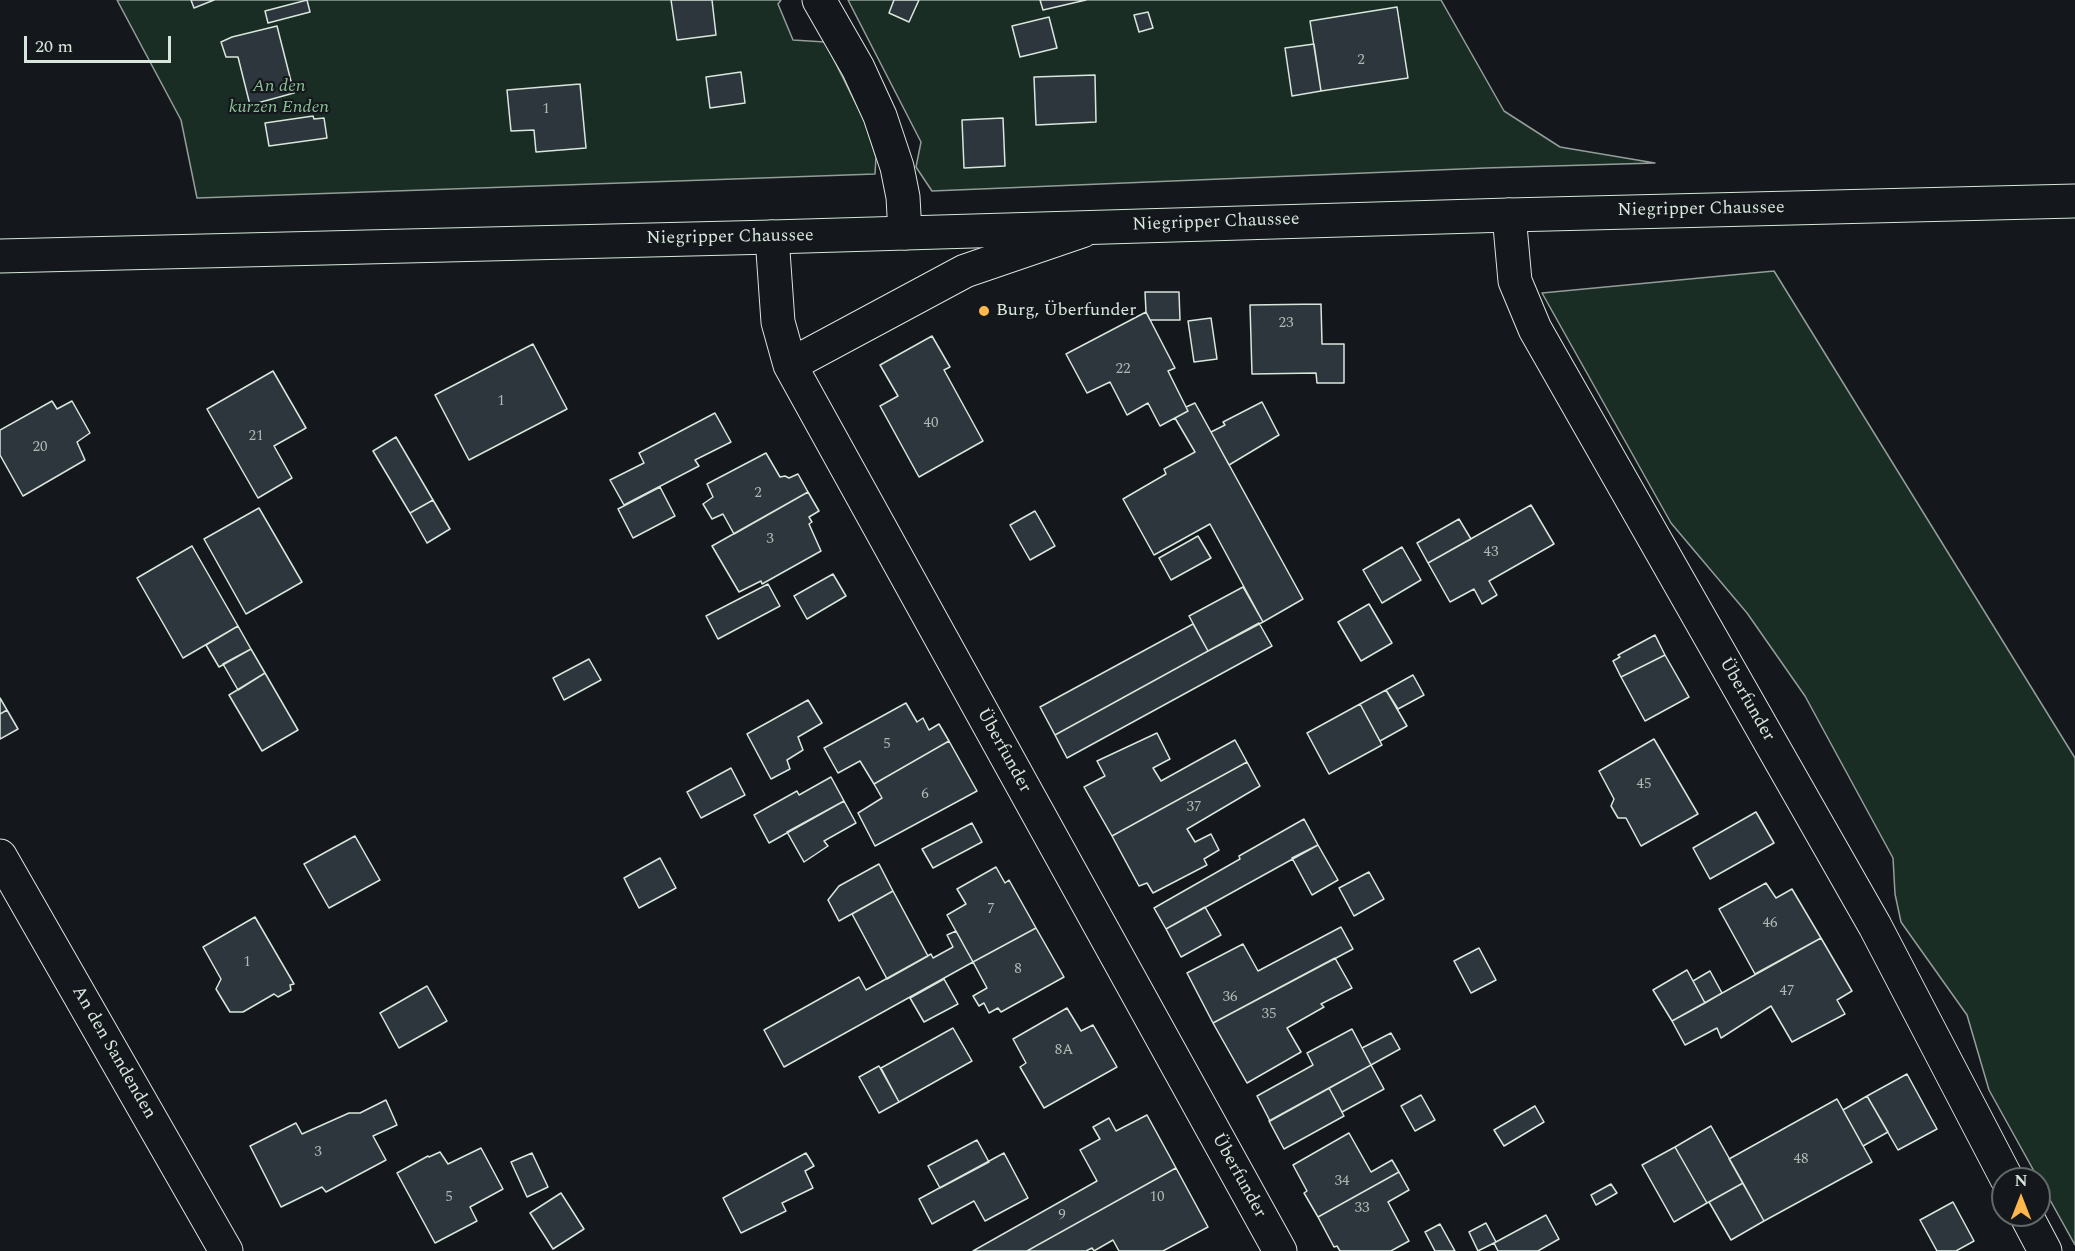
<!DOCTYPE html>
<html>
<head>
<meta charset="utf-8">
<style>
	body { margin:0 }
	#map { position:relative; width:2075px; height:1251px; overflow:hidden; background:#14181c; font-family:Spectral,serif }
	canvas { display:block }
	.north { position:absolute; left:1991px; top:1167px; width:60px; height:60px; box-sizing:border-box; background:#14181c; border:2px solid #626a69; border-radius:50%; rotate:0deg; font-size:16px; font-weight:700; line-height:24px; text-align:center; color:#d8e6dc }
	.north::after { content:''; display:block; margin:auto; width:21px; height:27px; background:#ffb74d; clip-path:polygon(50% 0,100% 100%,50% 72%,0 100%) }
	.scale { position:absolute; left:24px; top:36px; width:147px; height:27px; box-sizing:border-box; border:3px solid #d8e6dc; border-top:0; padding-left:8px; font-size:18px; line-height:21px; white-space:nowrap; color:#d8e6dc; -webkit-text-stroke:4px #14181c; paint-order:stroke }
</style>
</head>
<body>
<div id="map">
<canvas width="2075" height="1251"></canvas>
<div class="north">N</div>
<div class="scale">20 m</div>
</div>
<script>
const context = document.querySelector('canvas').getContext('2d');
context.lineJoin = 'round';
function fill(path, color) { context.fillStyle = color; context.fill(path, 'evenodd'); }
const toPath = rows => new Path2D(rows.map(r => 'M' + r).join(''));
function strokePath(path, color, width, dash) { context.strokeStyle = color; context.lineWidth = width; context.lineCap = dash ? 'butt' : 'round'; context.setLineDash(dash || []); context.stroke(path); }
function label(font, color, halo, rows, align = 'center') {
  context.font = font + ' Spectral,serif'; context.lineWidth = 4.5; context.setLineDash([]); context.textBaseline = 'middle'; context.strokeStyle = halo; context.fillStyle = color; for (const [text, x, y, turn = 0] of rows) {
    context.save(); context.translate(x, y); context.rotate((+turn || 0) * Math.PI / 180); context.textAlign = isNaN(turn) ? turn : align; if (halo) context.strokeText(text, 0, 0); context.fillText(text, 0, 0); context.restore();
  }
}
const green = toPath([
	[117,0,781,0,778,4,793,40,825,42,864,120,876,157,875,174,197,198,181,120,117,0],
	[848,0,1441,0,1504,111,1560,147,1655,163,1485,168,932,191,916,167,921,142,848,0],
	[1774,271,2075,758,2075,1245,1989,1090,1967,1015,1901,922,1895,894,1893,858,1805,696,1747,613,1671,523,1542,293,1774,271]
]);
const building = toPath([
	[191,0,214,0,194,8,191,0],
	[307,0,310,12,268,23,265,11,307,0],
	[671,0,712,0,716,35,677,40,671,0],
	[894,0,919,0,909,22,889,13,894,0],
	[1040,0,1086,0,1043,10,1040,0],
	[1397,7,1408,78,1321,91,1310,21,1397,7],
	[1148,12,1153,28,1139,32,1134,15,1148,12],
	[1049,17,1057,48,1020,57,1012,26,1049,17],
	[277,26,294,93,250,105,238,57,226,57,221,42,232,37,277,26],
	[1314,44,1321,91,1292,96,1285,48,1314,44],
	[741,72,745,103,710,108,706,77,741,72],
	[1095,75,1096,122,1036,125,1034,77,1095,75],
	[580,84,586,148,536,152,534,130,511,131,507,90,580,84],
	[313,116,314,119,324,118,327,138,269,146,265,123,313,116],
	[1003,118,1005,166,964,168,962,120,1003,118],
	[1145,292,1179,292,1180,320,1150,320,1146,312,1145,292],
	[1321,304,1322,344,1344,344,1344,383,1317,383,1316,373,1252,374,1250,305,1321,304],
	[1146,312,1175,368,1168,371,1188,411,1160,426,1148,403,1127,415,1110,382,1087,393,1066,354,1146,312],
	[1211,318,1217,359,1194,362,1188,321,1211,318],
	[932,336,950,367,944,370,983,441,919,477,880,406,898,396,880,365,932,336],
	[533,344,567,409,469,460,435,395,533,344],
	[273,371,306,428,274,446,292,478,258,498,207,409,273,371],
	[52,401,57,409,72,401,90,433,77,442,85,460,23,496,0,455,0,430,52,401],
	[1262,402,1279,435,1229,465,1211,432,1225,425,1223,422,1262,402],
	[1195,403,1303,599,1263,622,1210,524,1154,555,1123,499,1166,474,1164,469,1195,452,1175,418,1188,411,1186,407,1195,403],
	[715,413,731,442,695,460,699,466,624,505,610,480,644,463,639,453,715,413],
	[396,437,433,500,410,513,373,451,396,437],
	[766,453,780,477,785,476,789,478,798,474,808,492,734,534,723,514,712,519,703,504,713,497,707,484,766,453],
	[660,487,675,516,633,538,618,509,660,487],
	[808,492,819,511,809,517,812,522,809,524,821,551,762,584,761,581,739,592,712,546,808,492],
	[433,500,450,529,427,543,410,513,433,500],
	[1531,505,1554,544,1489,581,1497,595,1482,604,1474,589,1450,602,1428,563,1531,505],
	[259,508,302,582,246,614,204,539,259,508],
	[1035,511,1055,546,1030,560,1010,525,1035,511],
	[1459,519,1471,539,1428,563,1417,543,1459,519],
	[1198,536,1211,558,1171,580,1159,558,1198,536],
	[192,546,238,626,183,658,137,578,192,546],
	[1402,547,1421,580,1382,603,1363,570,1402,547],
	[833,574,846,596,807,619,794,596,833,574],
	[768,584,780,606,718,639,706,616,768,584],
	[1243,587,1263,622,1208,651,1189,616,1243,587],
	[1369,604,1392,643,1361,661,1338,622,1369,604],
	[1259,623,1272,646,1067,758,1055,735,1259,623],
	[1193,624,1208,651,1055,735,1040,707,1193,624],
	[238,626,251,649,219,667,206,645,238,626],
	[1655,635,1665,655,1621,677,1613,661,1620,657,1618,655,1655,635],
	[251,649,265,673,238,690,223,664,251,649],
	[1665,655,1689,697,1645,721,1621,677,1665,655],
	[589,659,601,680,564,700,553,678,589,659],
	[265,673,298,730,262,751,229,695,265,673],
	[1413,675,1424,695,1398,709,1386,690,1413,675],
	[1386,690,1407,726,1380,741,1360,704,1386,690],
	[0,698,7,710,0,714,0,698],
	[808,700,822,723,798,737,803,750,787,760,790,769,771,779,747,734,808,700],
	[906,703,917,722,923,718,929,730,939,724,949,741,874,784,860,761,838,773,824,748,906,703],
	[1360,704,1382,745,1329,774,1307,733,1360,704],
	[7,710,18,729,0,739,0,714,7,710],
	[1157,733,1170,759,1153,768,1161,781,1235,740,1247,762,1112,836,1084,787,1105,776,1097,761,1157,733],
	[1654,739,1698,814,1641,846,1626,818,1618,818,1611,806,1614,799,1599,771,1654,739],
	[949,741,977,791,875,846,858,813,882,798,874,784,949,741],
	[1247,762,1260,786,1187,829,1195,842,1211,834,1219,850,1204,859,1207,865,1153,893,1147,883,1139,886,1112,836,1247,762],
	[731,768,745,795,701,818,687,792,731,768],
	[831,777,844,801,769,843,754,815,797,791,799,795,831,777],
	[844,801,856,823,824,841,828,846,804,862,787,832,844,801],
	[1756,812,1774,843,1710,879,1693,848,1756,812],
	[1304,819,1318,845,1166,929,1154,908,1240,859,1239,856,1304,819],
	[972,823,982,842,933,868,922,849,972,823],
	[355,836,380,880,329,908,304,864,355,836],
	[1318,845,1338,880,1312,895,1292,858,1318,845],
	[660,858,676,888,639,908,624,878,660,858],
	[879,864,893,891,839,921,828,900,839,886,879,864],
	[996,867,1005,883,1009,880,1036,928,973,962,947,915,966,904,957,889,996,867],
	[1369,872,1384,899,1354,916,1339,888,1369,872],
	[1766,883,1776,898,1792,889,1821,938,1755,974,1719,909,1766,883],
	[893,891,928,956,887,979,852,914,893,891],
	[1205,907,1221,935,1181,957,1166,929,1205,907],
	[255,917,294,984,290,985,291,990,278,997,274,994,243,1012,230,1012,216,989,221,979,203,947,255,917],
	[1341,927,1353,949,1213,1023,1187,973,1243,944,1258,971,1341,927],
	[1036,928,1064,977,1001,1012,998,1008,989,1013,984,1003,979,1006,973,996,987,988,973,962,1036,928],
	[956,931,973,962,784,1067,764,1030,859,977,866,990,931,954,933,958,953,947,947,935,956,931],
	[1821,938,1852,991,1837,1000,1845,1014,1792,1042,1771,1006,1721,1038,1717,1028,1685,1045,1672,1021,1821,938],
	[1479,948,1496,980,1471,993,1454,961,1479,948],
	[1335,958,1352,988,1321,1004,1324,1007,1287,1028,1301,1052,1247,1083,1213,1023,1335,958],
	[1687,970,1705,1003,1672,1021,1653,990,1687,970],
	[1710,971,1722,993,1705,1003,1693,981,1710,971],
	[944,979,958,1004,924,1022,910,998,944,979],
	[427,986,447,1021,399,1048,380,1013,427,986],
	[1067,1008,1081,1031,1093,1025,1117,1067,1044,1108,1020,1067,1026,1063,1013,1039,1067,1008],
	[953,1028,972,1061,899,1102,881,1068,953,1028],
	[1352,1029,1371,1065,1270,1121,1257,1096,1313,1065,1307,1053,1352,1029],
	[1391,1033,1400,1049,1371,1065,1362,1048,1391,1033],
	[1371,1065,1384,1089,1342,1112,1329,1088,1371,1065],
	[879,1066,899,1102,879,1113,859,1077,879,1066],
	[1907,1074,1937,1129,1898,1150,1867,1096,1907,1074],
	[1329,1088,1344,1116,1284,1149,1269,1121,1329,1088],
	[1421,1095,1435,1120,1415,1131,1401,1106,1421,1095],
	[1867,1096,1888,1132,1863,1146,1843,1110,1867,1096],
	[1837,1099,1872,1162,1764,1221,1729,1159,1837,1099],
	[386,1100,397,1125,373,1136,386,1160,326,1192,322,1187,281,1207,250,1146,296,1123,302,1134,349,1113,360,1113,386,1100],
	[1535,1106,1544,1122,1504,1146,1494,1130,1535,1106],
	[1147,1115,1176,1168,1027,1251,973,1251,1097,1181,1080,1150,1100,1139,1093,1127,1109,1118,1116,1131,1147,1115],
	[1711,1126,1743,1183,1707,1203,1675,1147,1711,1126],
	[1349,1133,1371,1172,1392,1160,1399,1172,1318,1217,1304,1193,1307,1191,1293,1165,1349,1133],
	[977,1140,989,1162,940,1188,928,1166,977,1140],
	[1675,1147,1707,1203,1674,1222,1642,1165,1675,1147],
	[481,1148,503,1189,470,1207,477,1221,435,1243,397,1173,428,1156,429,1157,440,1152,448,1164,481,1148],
	[532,1153,548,1187,527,1197,511,1162,532,1153],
	[806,1153,814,1166,805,1171,813,1188,782,1203,786,1211,741,1233,723,1198,806,1153],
	[1004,1153,1028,1198,985,1221,974,1201,932,1224,919,1199,1004,1153],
	[1176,1168,1208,1227,1163,1251,1119,1251,1113,1240,1094,1251,1092,1248,1086,1251,1027,1251,1176,1168],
	[1399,1172,1409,1190,1388,1202,1409,1241,1391,1251,1340,1251,1337,1246,1334,1247,1318,1217,1399,1172],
	[1743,1183,1764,1221,1731,1240,1709,1202,1743,1183],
	[1611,1184,1617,1193,1596,1205,1591,1195,1611,1184],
	[561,1193,584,1229,553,1249,530,1213,561,1193],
	[1953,1202,1974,1241,1956,1251,1937,1251,1920,1220,1953,1202],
	[1546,1215,1559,1239,1538,1251,1498,1251,1494,1243,1546,1215],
	[1486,1223,1496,1242,1478,1251,1469,1232,1486,1223],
	[1440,1224,1455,1251,1435,1251,1425,1232,1440,1224]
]);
const minor = toPath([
	[819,0,858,68,880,116,897,167,903,197,905,233],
	[1509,215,1515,281,1535,329,1875,926,2007,1179],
	[772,237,778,322,790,365,1280,1251],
	[790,365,965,271,1082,231],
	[0,856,226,1251],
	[2026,1215,2045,1251]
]);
const major = toPath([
	[0,256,772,237,1509,215,2075,201]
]);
const markers = [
	[984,311,6,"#ffb74d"]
];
const numberNames = [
	["2",1361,61],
	["1",546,110],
	["23",1286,324],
	["22",1123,370],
	["1",501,402],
	["40",931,424],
	["21",256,437],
	["20",40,448],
	["2",758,494],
	["3",770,540],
	["43",1491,553],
	["5",887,745],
	["45",1644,785],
	["6",925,795],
	["37",1194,808],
	["7",991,910],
	["46",1770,924],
	["1",247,963],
	["8",1018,970],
	["47",1787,992],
	["36",1230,998],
	["35",1269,1015],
	["8A",1064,1051],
	["3",318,1153],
	["48",1801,1160],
	["34",1342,1182],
	["5",449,1198],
	["10",1157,1198],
	["33",1362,1209],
	["9",1062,1216]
];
const parkNames = [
	["An den",279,87],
	["kurzen Enden",279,108]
];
const streetNames = [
	["Niegripper Chaussee",1701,210,-1],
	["Niegripper Chaussee",1216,223,-2],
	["Niegripper Chaussee",730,238,-1],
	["Überfunder",1746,700,60],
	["Überfunder",1003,751,61],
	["An den Sandenden",113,1053,60],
	["Überfunder",1238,1176,61]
];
const poiNames = [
	["Burg, Überfunder",996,311]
];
fill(green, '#1a2d24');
strokePath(green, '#939e99', 1.5);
fill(building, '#2c363c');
strokePath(building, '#d8e6dc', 1.5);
strokePath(minor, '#d8e6dc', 35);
strokePath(major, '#d8e6dc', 35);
strokePath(minor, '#14181c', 33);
strokePath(major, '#14181c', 33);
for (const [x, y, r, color] of markers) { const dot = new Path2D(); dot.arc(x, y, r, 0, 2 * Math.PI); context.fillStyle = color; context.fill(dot); strokePath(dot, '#14181c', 2); }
label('15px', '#adbab4', null, numberNames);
label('italic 18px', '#8ac095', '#14181c', parkNames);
label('18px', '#d8e6dc', '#14181c', streetNames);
label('18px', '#d8e6dc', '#14181c', poiNames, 'left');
</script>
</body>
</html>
